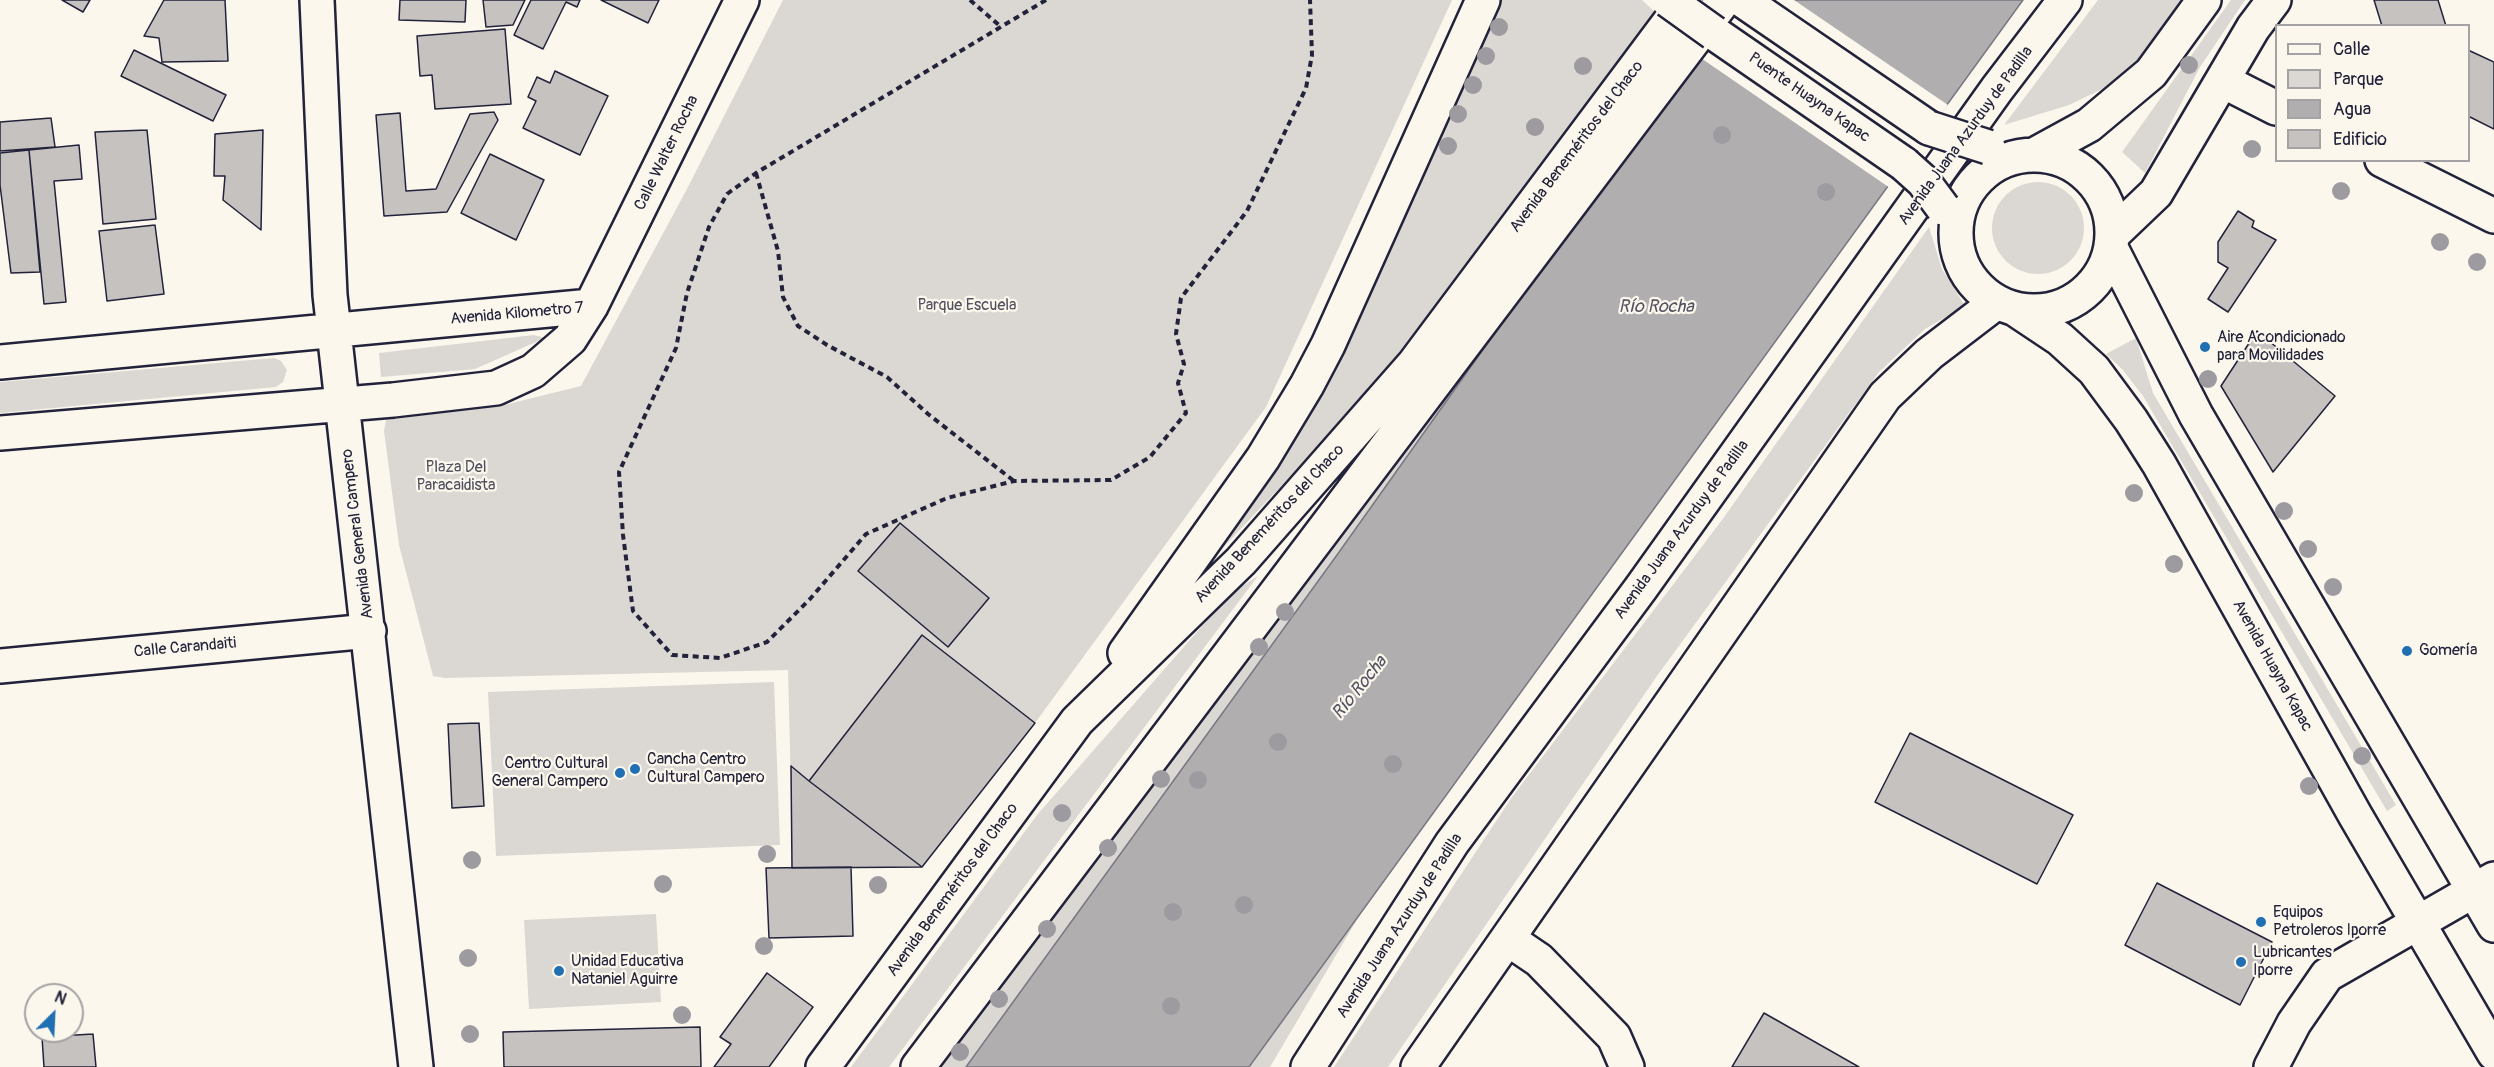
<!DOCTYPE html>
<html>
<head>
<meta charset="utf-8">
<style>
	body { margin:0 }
	#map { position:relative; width:2494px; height:1067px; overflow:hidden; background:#fbf7ec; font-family:Pangolin,sans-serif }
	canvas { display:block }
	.legend { position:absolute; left:2275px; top:24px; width:195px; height:138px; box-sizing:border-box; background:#fbf7ec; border:2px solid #a4a2a5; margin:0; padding:8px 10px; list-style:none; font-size:18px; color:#22223b }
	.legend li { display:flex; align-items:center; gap:12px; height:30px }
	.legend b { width:30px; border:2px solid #a4a2a5 }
	.north { position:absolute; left:24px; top:983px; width:60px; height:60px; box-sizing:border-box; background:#fbf7ec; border:2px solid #a4a2a5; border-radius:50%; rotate:24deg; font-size:16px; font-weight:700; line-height:24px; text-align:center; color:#22223b }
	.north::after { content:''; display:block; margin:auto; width:21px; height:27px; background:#1f6fb2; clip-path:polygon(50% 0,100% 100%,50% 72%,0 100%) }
</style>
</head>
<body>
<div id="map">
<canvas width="2494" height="1067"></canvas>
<ul class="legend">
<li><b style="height:8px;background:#fbf7ec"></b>Calle</li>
<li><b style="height:16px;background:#dbd8d3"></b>Parque</li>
<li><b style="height:16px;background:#b1aeb0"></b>Agua</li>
<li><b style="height:16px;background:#c6c2c0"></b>Edificio</li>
</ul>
<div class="north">N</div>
</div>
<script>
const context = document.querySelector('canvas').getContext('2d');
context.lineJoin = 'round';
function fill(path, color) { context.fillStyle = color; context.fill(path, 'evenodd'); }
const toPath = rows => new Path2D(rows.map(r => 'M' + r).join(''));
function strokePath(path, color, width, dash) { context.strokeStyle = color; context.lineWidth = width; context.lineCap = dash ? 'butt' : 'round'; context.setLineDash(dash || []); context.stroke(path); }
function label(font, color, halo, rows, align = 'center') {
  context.font = font + ' Pangolin,sans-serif'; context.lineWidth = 4.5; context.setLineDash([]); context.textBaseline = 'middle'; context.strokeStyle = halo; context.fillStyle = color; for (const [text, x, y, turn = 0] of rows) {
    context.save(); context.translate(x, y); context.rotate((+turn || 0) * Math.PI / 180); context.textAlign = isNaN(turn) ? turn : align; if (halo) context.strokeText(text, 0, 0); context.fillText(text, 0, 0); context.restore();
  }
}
const green = toPath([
	[783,0,1452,0,1266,407,1035,723,922,867,793,867,788,670,445,678,433,676,399,545,384,431,386,420,508,404,581,386,688,187],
	[1496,0,1642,0,1657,14,1471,262,1365,397,1185,588,1317,401,1344,350],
	[2098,0,2181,0,2139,62,2117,82,2069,105,2004,125],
	[2231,0,2245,0,2200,67,2145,173,2122,152],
	'1992 228a46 46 0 1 1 92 0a46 46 0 1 1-92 0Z',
	[1929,227,1942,269,1965,306,1925,329,1879,372,1657,676,1388,1067,1334,1067,1512,797,1722,520],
	[1558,244,1337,555,966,1067,940,1067],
	[534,335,545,338,475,369,381,377,379,353],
	[2136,338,2153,393,2396,805,2387,811,2143,396,2122,369,2106,354],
	[274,358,281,361,287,370,283,382,276,387,0,413,0,382],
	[1258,576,889,1067,851,1067,1037,815,1230,594],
	[774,682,780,845,496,856,488,692],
	[1429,817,1358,918,1270,1067,1249,1067],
	[656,914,661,1002,529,1009,524,920]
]);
const water = toPath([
	[1737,0,2023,0,1249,1067,966,1067,1337,555,1558,244,1737,0]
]);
const pier = toPath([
	[1733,0,1794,0,1948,105,1890,188,1695,54]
]);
const building = toPath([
	[62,0,90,0,83,12,62,0],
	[164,0,225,0,228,61,162,62,159,38,144,36,164,0],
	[400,0,466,0,465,22,399,20,400,0],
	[483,0,525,0,513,25,486,27,483,0],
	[531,0,580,0,577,7,566,2,543,49,514,35,531,0],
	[601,0,659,0,648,23,601,0],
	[2374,0,2438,0,2446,26,2382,26,2374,0],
	[505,29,511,104,435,109,432,75,420,76,417,36,505,29],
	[134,50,226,95,213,121,121,76,134,50],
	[2468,50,2494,62,2494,129,2468,116,2468,50],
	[555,71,608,96,580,155,523,128,536,101,528,97,537,77,550,83,555,71],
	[494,112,498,120,447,212,384,216,376,115,400,113,406,191,436,189,470,114,494,112],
	[51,118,55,147,0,151,0,122,51,118],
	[147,130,156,219,103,224,95,132,147,130],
	[263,130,261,230,223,200,225,176,214,176,215,134,263,130],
	[79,145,82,179,54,181,66,302,44,304,29,150,79,145],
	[29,150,40,272,11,273,0,185,0,153,29,150],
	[490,154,544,180,516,240,461,213,490,154],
	[2238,211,2254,221,2252,227,2276,240,2228,312,2208,299,2228,268,2218,262,2218,242,2238,211],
	[155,225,164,294,107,301,99,231,155,225],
	[2257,331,2335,396,2273,472,2221,386,2257,331],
	[900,523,989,598,948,647,858,571,900,523],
	[922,635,1035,723,922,867,809,781,922,635],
	[479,723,484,806,452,808,448,724,479,723],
	[1910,733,2073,815,2037,884,1875,802,1910,733],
	[791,766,809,781,922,867,792,868,791,766],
	[851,867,853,936,769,938,766,868,851,867],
	[2157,883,2272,942,2240,1005,2125,945,2157,883],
	[767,973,813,1007,769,1067,714,1067,731,1044,720,1037,767,973],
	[1764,1013,1859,1067,1732,1067,1764,1013],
	[700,1027,701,1067,504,1067,503,1032,700,1027],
	[93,1034,96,1067,44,1067,42,1037,93,1034]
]);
const path = toPath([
	[970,0,1000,26],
	[1046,0,756,173,727,194,709,227,687,293,676,348,619,472,623,535,633,611,672,655,720,658,767,642,810,599,866,534,947,498,1014,481,1111,480,1150,457,1186,413,1178,383,1184,364,1176,334,1181,298,1247,211,1306,88,1312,55,1310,0],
	[756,173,778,251,783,297,798,326,827,345,887,377,928,414,1014,481]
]);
const minor = toPath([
	[317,0,330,295,416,1067],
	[2223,81,2276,108],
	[2382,160,2494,216],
	[0,362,591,306],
	[0,433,393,400,496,388,533,371,570,339,591,306,742,0],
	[0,666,369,631],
	[1508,939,1539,960,1614,1037,1627,1067],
	[2271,1067,2294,1023,2327,975,2494,879]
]);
const major = toPath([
	[1742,0,1929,128],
	[1714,33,1904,164],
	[2036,154,2089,125,2151,73,2204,0],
	'1956 233a78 78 0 1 1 156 0a78 78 0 1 1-156 0Z',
	[2112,235,2156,193,2253,28,2274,0],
	[2111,248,2196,415,2494,925],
	[2015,309,2060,339,2094,370,2131,420,2159,464,2355,815,2494,1053],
	[1125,653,1263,458,1307,385,1328,345,1483,0],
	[823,1067,1077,721,1241,561,1414,364,1686,0],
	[918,1067,1724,0],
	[1308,1067,1452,843,1641,588,1997,89,2065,0],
	[1418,1067,1885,396,1929,354,1997,302]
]);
const majorBridge = toPath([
	[1668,0,1714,33],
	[1929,128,1988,147],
	[1904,164,1923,181,1943,208]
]);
const trees = [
	[1499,27],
	[1486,56],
	[2189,65],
	[1583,66],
	[1473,85],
	[1458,114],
	[1535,127],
	[1722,135],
	[1448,146],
	[2252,149],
	[2341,191],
	[1826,192],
	[2440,242],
	[2477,262],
	[2208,379],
	[2134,493],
	[2284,511],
	[2308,549],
	[2174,564],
	[2333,587],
	[1285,612],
	[1259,647],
	[1278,742],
	[2362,756],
	[1393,764],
	[1161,779],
	[1198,780],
	[2309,786],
	[1062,813],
	[1108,848],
	[767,854],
	[472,860],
	[663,884],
	[878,885],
	[1244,905],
	[1173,912],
	[1047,929],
	[764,946],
	[468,958],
	[999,999],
	[1171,1006],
	[682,1015],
	[470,1034],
	[960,1052]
];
const markers = [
	[2205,347,6,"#1f6fb2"],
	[2407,651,6,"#1f6fb2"],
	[635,769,6,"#1f6fb2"],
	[620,773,6,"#1f6fb2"],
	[2261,922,6,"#1f6fb2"],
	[2241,962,6,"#1f6fb2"],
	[559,971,6,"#1f6fb2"]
];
const streetNames = [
	["Puente Huayna Kapac",1809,98,35],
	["Avenida Juana Azurduy de Padilla",1966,136,-54],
	["Avenida Beneméritos del Chaco",1577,147,-53],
	["Calle Walter Rocha",667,153,-64],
	["Avenida Kilometro 7",517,314,-5],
	["Avenida Beneméritos del Chaco",1270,524,-47],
	["Avenida Juana Azurduy de Padilla",1682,530,-54],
	["Avenida General Campero",358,534,-97],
	["Calle Carandaiti",185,648,-5],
	["Avenida Huayna Kapac",2272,666,61],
	["Avenida Beneméritos del Chaco",953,890,-54],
	["Avenida Juana Azurduy de Padilla",1400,926,-57]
];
const parkNames = [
	["Parque Escuela",967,306],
	["Plaza Del",456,468],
	["Paracaidista",456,486]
];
const poiNames = [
	["Aire Acondicionado",2217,338],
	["para Movilidades",2217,356],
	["Gomería",2419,651],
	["Cancha Centro",647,760],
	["Cultural Campero",647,778],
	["Centro Cultural",608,764,"right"],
	["General Campero",608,782,"right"],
	["Equipos",2273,913],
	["Petroleros Iporre",2273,931],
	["Lubricantes",2253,953],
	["Iporre",2253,971],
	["Unidad Educativa",571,962],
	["Nataniel Aguirre",571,980]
];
const waterNames = [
	["Río Rocha",1656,307],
	["Río Rocha",1360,688,-51]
];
fill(green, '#dbd8d3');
fill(water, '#b1aeb0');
strokePath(water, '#787681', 1.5);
fill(pier, '#fbf7ec');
fill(building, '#c6c2c0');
strokePath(building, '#22223b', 1.5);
strokePath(minor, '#22223b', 38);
strokePath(major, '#22223b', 38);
strokePath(path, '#22223b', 4, [6, 4.5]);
strokePath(minor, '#fbf7ec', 33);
strokePath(major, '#fbf7ec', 33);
strokePath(majorBridge, '#22223b', 38, []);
strokePath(majorBridge, '#fbf7ec', 33);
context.fillStyle = '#9d9ba0';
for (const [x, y] of trees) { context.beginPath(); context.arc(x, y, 9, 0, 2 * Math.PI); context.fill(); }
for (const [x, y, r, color] of markers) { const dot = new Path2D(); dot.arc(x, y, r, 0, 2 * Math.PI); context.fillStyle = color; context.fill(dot); strokePath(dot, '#fbf7ec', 2); }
label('16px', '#22223b', '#fbf7ec', streetNames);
label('16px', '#505061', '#fbf7ec', parkNames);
label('16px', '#22223b', '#fbf7ec', poiNames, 'left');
label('italic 18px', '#545364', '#fbf7ec', waterNames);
</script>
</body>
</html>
